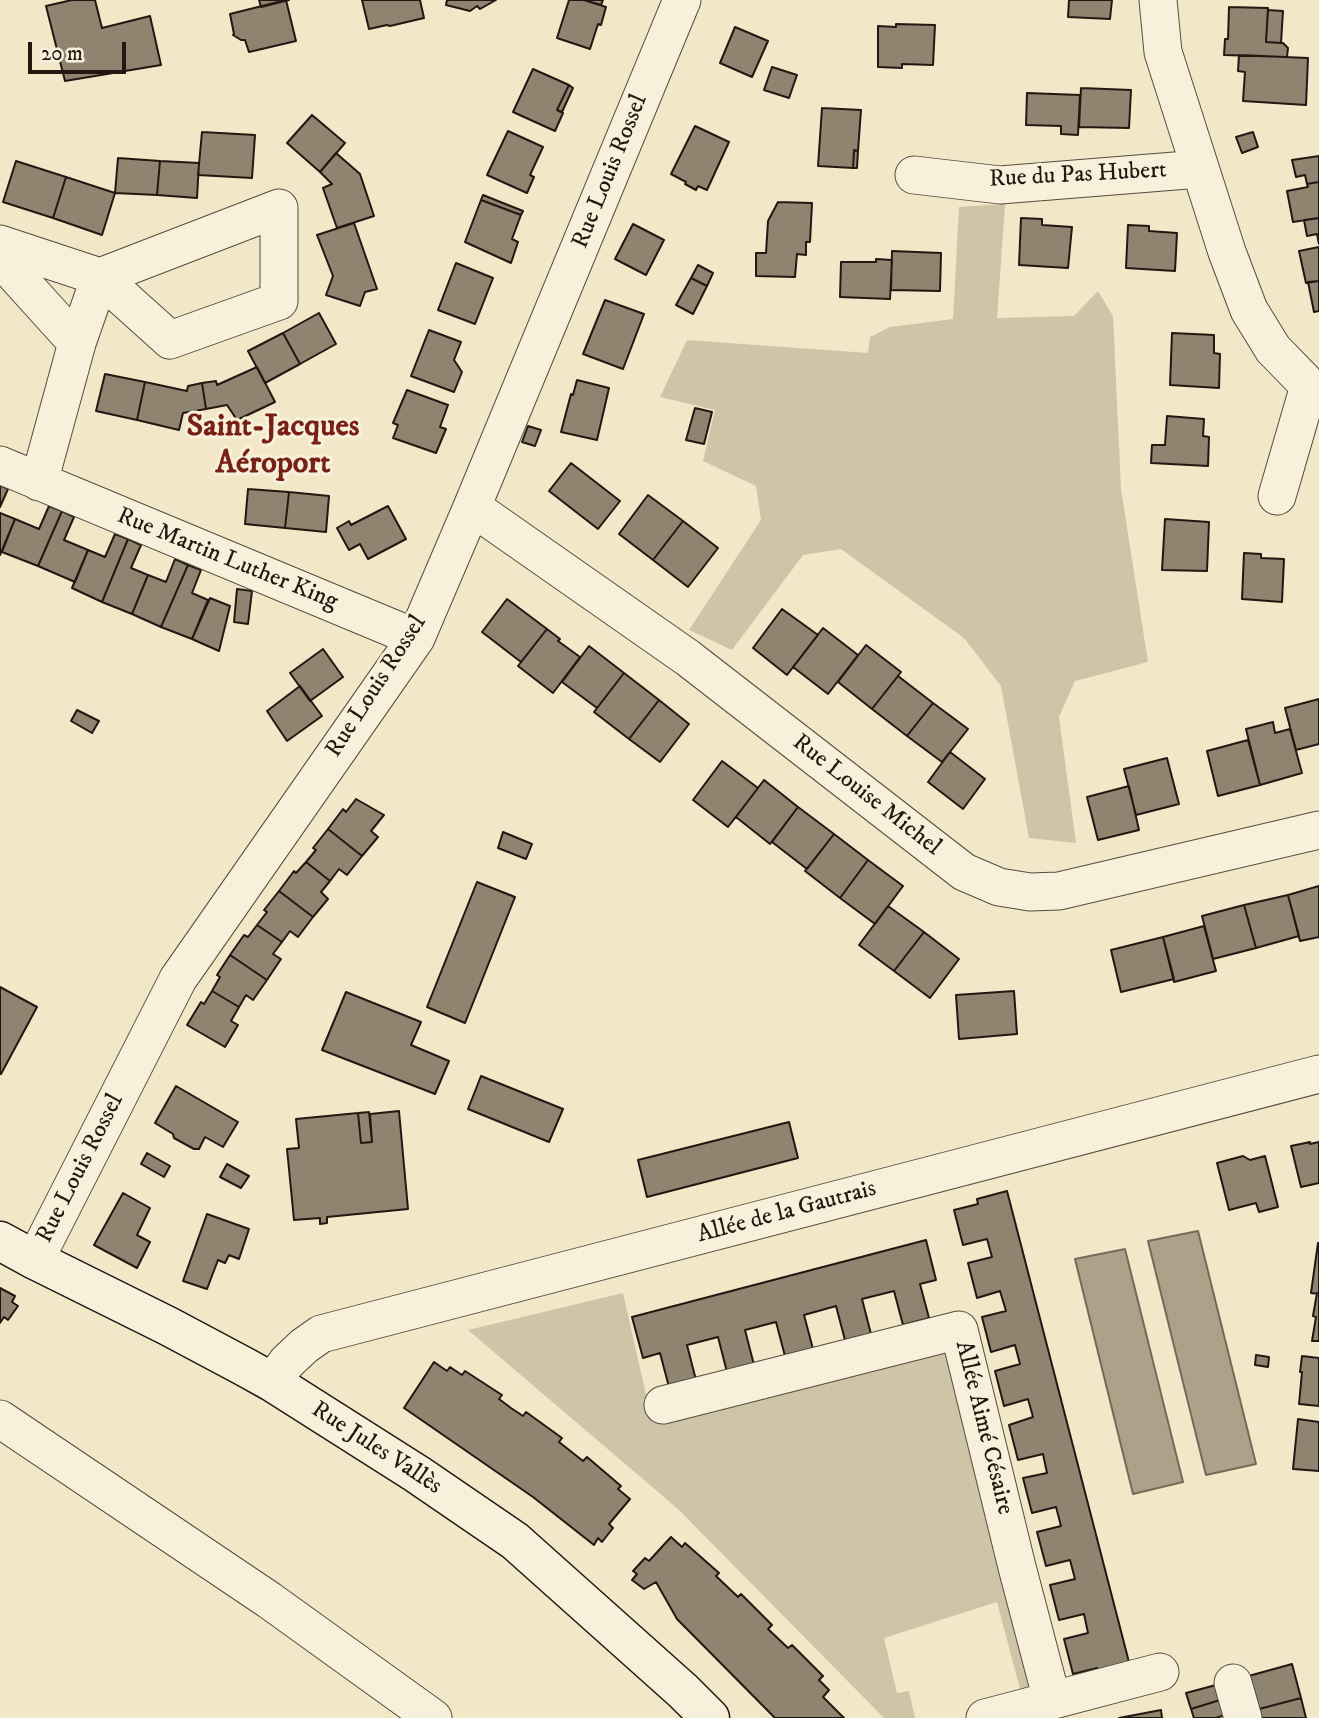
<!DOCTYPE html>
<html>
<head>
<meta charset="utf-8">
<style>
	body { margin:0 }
	#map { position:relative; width:1319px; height:1718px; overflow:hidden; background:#f2e8c7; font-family:"IM FELL DW Pica",serif }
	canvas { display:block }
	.scale { position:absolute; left:28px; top:42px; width:98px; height:32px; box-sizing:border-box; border:4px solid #231712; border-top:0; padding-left:9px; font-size:21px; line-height:24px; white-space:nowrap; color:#231712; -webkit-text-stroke:5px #f7f0db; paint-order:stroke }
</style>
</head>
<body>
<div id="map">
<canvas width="1319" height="1718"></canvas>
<div class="scale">20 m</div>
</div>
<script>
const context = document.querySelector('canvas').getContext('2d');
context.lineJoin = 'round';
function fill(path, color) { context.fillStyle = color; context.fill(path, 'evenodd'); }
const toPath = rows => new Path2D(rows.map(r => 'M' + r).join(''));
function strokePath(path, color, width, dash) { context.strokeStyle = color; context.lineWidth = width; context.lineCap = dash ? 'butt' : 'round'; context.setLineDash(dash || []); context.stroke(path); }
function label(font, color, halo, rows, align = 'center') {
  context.font = font + ' "IM FELL DW Pica",serif'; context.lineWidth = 6; context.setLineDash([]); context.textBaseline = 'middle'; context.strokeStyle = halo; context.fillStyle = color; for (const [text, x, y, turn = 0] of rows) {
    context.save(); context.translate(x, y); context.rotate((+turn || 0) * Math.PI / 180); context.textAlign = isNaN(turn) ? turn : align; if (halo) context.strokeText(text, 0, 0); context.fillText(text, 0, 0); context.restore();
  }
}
const green = toPath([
	[1005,204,997,318,1074,316,1098,291,1113,316,1121,489,1148,662,1075,681,1059,717,1076,843,1029,838,1001,686,964,638,841,549,803,555,732,650,689,630,761,520,756,486,703,461,715,410,660,397,687,340,868,353,870,337,890,327,953,319,959,207],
	[623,1293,651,1417,953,1344,1041,1688,1021,1693,997,1602,884,1638,897,1693,909,1691,915,1718,884,1718,678,1509,468,1330]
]);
const water = toPath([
	[1198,1231,1256,1464,1206,1475,1148,1241,1198,1231],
	[1125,1249,1183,1482,1133,1494,1075,1259,1125,1249]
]);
const building = toPath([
	[72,0,95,0,102,28,150,16,161,65,65,81,46,6,72,0],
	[259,0,289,0,261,7,259,0],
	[286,0,296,41,249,52,245,40,241,40,233,35,234,34,230,14,286,0],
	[362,0,420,0,424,18,390,26,387,25,369,29,362,0],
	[447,0,496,0,480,9,477,6,470,11,446,5,447,0],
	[569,0,584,0,606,7,601,25,598,24,590,49,557,38,569,0],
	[584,0,603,0,601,5,584,0],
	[1069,0,1112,0,1110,19,1068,17,1069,0],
	[1229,7,1268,8,1266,42,1283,43,1288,48,1287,57,1224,55,1225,39,1228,39,1229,7],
	[1268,10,1283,11,1281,43,1266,42,1268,10],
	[896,24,935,25,933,65,902,64,902,68,878,67,878,26,896,27,896,24],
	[735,27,768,41,752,77,720,63,735,27],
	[1239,55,1308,58,1306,105,1243,101,1245,72,1238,71,1239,55],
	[772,67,797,75,789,98,764,90,772,67],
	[533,69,569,85,557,110,563,113,555,131,513,112,533,69],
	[569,85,573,88,562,112,557,110,569,85],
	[1081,88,1131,90,1129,128,1079,127,1081,88],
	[1027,93,1080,95,1078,135,1061,134,1061,126,1026,125,1027,93],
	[822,108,861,110,858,151,854,150,853,168,818,166,822,108],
	[312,115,345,143,320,172,287,143,312,115],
	[695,126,729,142,707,190,698,186,696,190,685,184,686,182,671,174,695,126],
	[508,131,543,147,530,175,534,177,527,193,487,175,508,131],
	[202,132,255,135,252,178,198,175,202,132],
	[1253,132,1258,147,1242,153,1236,137,1253,132],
	[854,150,858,151,857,168,853,168,854,150],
	[336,153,360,174,374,216,337,228,323,188,332,184,320,172,336,153],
	[1319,156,1319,182,1307,184,1305,175,1296,177,1292,160,1319,156],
	[118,158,160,161,157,195,115,193,118,158],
	[16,161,66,177,53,218,3,202,16,161],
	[160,161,199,163,197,198,157,195,160,161],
	[66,177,115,193,102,235,53,218,66,177],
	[1319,182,1319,218,1293,222,1287,191,1308,187,1307,184,1319,182],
	[483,195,523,211,521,215,481,200,483,195],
	[481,200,521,215,512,239,518,242,511,263,465,242,481,200],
	[778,202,812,203,810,242,806,242,806,255,797,254,795,277,756,276,756,253,766,253,768,221,778,202],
	[1021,218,1042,219,1042,225,1072,227,1068,268,1019,265,1021,218],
	[1319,218,1319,244,1317,234,1307,236,1304,220,1319,218],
	[354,223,377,289,365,292,360,306,326,295,333,276,317,235,354,223],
	[633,224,664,240,646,275,615,259,633,224],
	[1128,225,1149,226,1149,231,1177,233,1175,271,1126,268,1128,225],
	[1319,247,1319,281,1306,283,1299,251,1319,247],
	[892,251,941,253,940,291,891,290,892,251],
	[876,259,892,260,890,299,840,297,841,262,876,262,876,259],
	[456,263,493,278,475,324,438,310,456,263],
	[698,265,713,273,707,286,691,278,698,265],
	[691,278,707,286,693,314,676,305,691,278],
	[1319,281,1319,311,1314,312,1308,282,1319,281],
	[605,300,644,314,623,369,583,354,605,300],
	[319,313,336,344,300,364,283,333,319,313],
	[429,330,461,342,454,360,462,372,454,392,411,376,429,330],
	[283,333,300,364,265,383,248,351,283,333],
	[1172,333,1214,335,1214,353,1220,354,1219,388,1170,385,1172,333],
	[257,367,275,402,237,420,227,405,206,409,202,383,216,381,217,385,257,367],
	[105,374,145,382,137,420,96,411,105,374],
	[577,380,609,388,597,440,561,432,571,394,573,395,577,380],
	[145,382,187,391,188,386,202,383,206,409,183,413,179,430,137,420,145,382],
	[407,390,448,405,440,427,446,429,436,453,393,438,398,425,393,423,407,390],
	[695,408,712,412,704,444,686,440,695,408],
	[1167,416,1204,419,1203,436,1209,437,1208,466,1151,463,1152,445,1165,445,1167,416],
	[528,426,541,430,535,446,522,442,528,426],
	[571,463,620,501,598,529,549,491,571,463],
	[0,485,8,489,0,507,0,485],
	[248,489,289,492,285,528,245,524,248,489],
	[289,492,329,496,326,532,285,528,289,492],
	[648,495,683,521,653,560,619,534,648,495],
	[49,506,62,511,38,566,2,552,15,519,39,529,49,506],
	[388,506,406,539,368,559,360,544,349,550,337,528,349,521,351,525,388,506],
	[62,511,74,517,64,540,88,550,75,582,38,566,62,511],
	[0,513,15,519,0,555,0,513],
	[1165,519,1209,522,1207,571,1162,570,1165,519],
	[683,521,718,548,688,587,653,560,683,521],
	[115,534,128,539,102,602,72,588,88,550,105,557,115,534],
	[128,539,141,545,131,568,148,575,132,614,102,602,128,539],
	[1244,553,1261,554,1261,558,1284,559,1282,602,1242,599,1244,553],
	[175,559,188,565,161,627,132,614,148,575,166,582,175,559],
	[188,565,201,570,192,593,208,600,192,639,161,627,188,565],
	[237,589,252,591,248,624,234,622,237,589],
	[210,598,230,606,219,651,192,639,210,598],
	[507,599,547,629,521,662,482,632,507,599],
	[782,609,818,635,787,675,753,648,782,609],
	[823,628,858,655,828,694,793,667,823,628],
	[547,629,560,639,558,641,580,657,553,693,518,666,547,629],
	[866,645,901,672,872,709,838,682,866,645],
	[589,646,624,673,597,708,562,682,589,646],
	[323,649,343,677,310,701,290,673,323,649],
	[624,673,659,700,629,739,594,712,624,673],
	[898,676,933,703,907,736,872,709,898,676],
	[300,686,322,716,287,741,267,711,300,686],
	[1319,699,1319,744,1296,750,1285,708,1319,699],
	[659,700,689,724,660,762,629,739,659,700],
	[933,703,968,729,942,762,907,736,933,703],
	[77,710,99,721,92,733,71,721,77,710],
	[1273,722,1275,733,1290,729,1302,773,1260,785,1246,729,1273,722],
	[1248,740,1260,785,1218,796,1207,751,1248,740],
	[950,752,985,779,963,809,928,782,950,752],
	[1167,758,1179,804,1136,815,1124,769,1167,758],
	[722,761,758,788,728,827,693,800,722,761],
	[764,780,798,807,770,844,736,817,764,780],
	[1129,786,1139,830,1098,840,1087,797,1129,786],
	[356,799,384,815,371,831,378,837,362,856,328,829,343,809,346,812,356,799],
	[798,807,834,834,807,869,772,842,798,807],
	[328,829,362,856,347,875,339,869,330,881,306,862,316,850,313,848,328,829],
	[503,832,532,844,526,859,498,848,503,832],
	[834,834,868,860,840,898,805,871,834,834],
	[868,860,903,886,875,924,840,898,868,860],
	[306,862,330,881,321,892,328,899,313,917,279,891,294,871,296,873,306,862],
	[477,882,515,897,465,1023,427,1007,477,882],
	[1319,886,1319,937,1300,941,1288,895,1319,886],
	[279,891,313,917,298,937,290,931,282,942,257,925,267,912,264,910,279,891],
	[1288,895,1299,936,1256,948,1244,905,1288,895],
	[1244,905,1256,948,1213,959,1202,916,1244,905],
	[888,906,924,932,894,971,859,945,888,906],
	[257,925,282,942,273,954,281,959,267,980,230,955,244,935,248,937,257,925],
	[1204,926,1216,971,1174,982,1163,937,1204,926],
	[924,932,959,959,930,998,894,971,924,932],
	[1163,937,1174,979,1121,992,1111,950,1163,937],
	[230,955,267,980,253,1000,246,995,239,1007,212,991,220,977,217,975,230,955],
	[0,987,37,1007,1,1074,0,1074,0,987],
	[212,991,239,1007,231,1021,238,1025,225,1047,187,1025,201,1002,204,1004,212,991],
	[1014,991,1017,1034,959,1039,956,995,1014,991],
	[346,992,421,1022,411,1045,449,1061,435,1094,322,1050,346,992],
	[481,1076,563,1109,549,1142,468,1109,481,1076],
	[176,1086,238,1122,223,1147,205,1137,199,1149,194,1149,174,1138,173,1134,155,1123,176,1086],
	[399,1111,408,1209,327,1217,327,1223,320,1224,320,1218,294,1220,287,1149,299,1148,296,1119,358,1113,361,1143,372,1142,370,1114,399,1111],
	[369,1112,372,1142,361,1143,358,1113,369,1112],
	[789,1122,798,1158,647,1197,638,1160,789,1122],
	[1310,1142,1310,1144,1319,1142,1319,1183,1301,1187,1291,1146,1310,1142],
	[147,1153,170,1166,164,1177,141,1164,147,1153],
	[1243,1156,1250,1160,1265,1156,1278,1207,1259,1212,1256,1203,1229,1210,1217,1163,1243,1156],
	[227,1164,249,1176,241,1188,220,1177,227,1164],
	[1007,1191,1130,1666,1099,1674,1097,1668,1073,1674,1064,1639,1088,1633,1084,1614,1059,1620,1050,1585,1075,1579,1070,1560,1046,1566,1037,1532,1061,1526,1056,1507,1032,1513,1023,1478,1047,1473,1043,1454,1018,1460,1009,1425,1033,1417,1028,1399,1004,1406,995,1371,1020,1364,1015,1345,991,1352,982,1317,1006,1311,1000,1291,977,1298,968,1263,992,1257,987,1239,963,1245,954,1210,978,1204,977,1199,1007,1191],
	[123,1193,150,1208,137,1235,150,1242,137,1268,94,1245,123,1193],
	[207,1214,249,1229,239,1259,229,1255,225,1263,218,1260,207,1289,183,1281,207,1214],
	[926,1240,936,1280,920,1284,929,1318,903,1325,894,1291,862,1299,871,1334,845,1340,836,1306,804,1315,813,1349,785,1356,776,1322,745,1330,754,1365,727,1372,718,1337,687,1345,696,1380,669,1387,660,1353,643,1358,632,1317,926,1240],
	[1318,1243,1319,1243,1319,1294,1311,1293,1318,1243],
	[0,1288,15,1296,12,1302,18,1306,8,1320,4,1317,0,1323,0,1288],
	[1317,1293,1319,1294,1319,1341,1312,1341,1316,1317,1313,1316,1317,1293],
	[1256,1355,1269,1357,1268,1367,1255,1365,1256,1355],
	[1302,1356,1319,1358,1319,1406,1299,1404,1302,1372,1300,1372,1302,1356],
	[434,1362,447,1371,450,1367,462,1375,465,1371,502,1395,499,1399,511,1408,523,1416,526,1412,562,1438,559,1442,583,1461,587,1457,621,1486,618,1489,630,1499,609,1524,613,1528,602,1542,598,1538,594,1545,533,1497,404,1408,434,1362],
	[1298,1419,1319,1422,1319,1471,1293,1469,1298,1419],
	[671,1537,682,1547,685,1543,719,1573,716,1576,738,1597,741,1594,772,1625,768,1629,788,1648,792,1645,823,1676,819,1680,829,1690,823,1697,844,1718,775,1718,677,1619,656,1582,644,1589,632,1580,637,1574,633,1571,645,1558,649,1561,671,1537],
	[1292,1664,1301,1698,1259,1709,1255,1694,1251,1696,1245,1677,1292,1664],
	[1216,1685,1220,1700,1191,1709,1186,1693,1216,1685],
	[1301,1698,1306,1718,1256,1718,1259,1709,1301,1698],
	[1220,1700,1225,1715,1216,1718,1194,1718,1191,1709,1220,1700],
	[1161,1710,1162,1718,1119,1718,1161,1710]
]);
const street = toPath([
	[1158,0,1163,52,1227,252,1249,310,1273,349,1309,386,1319,391],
	[914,175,1000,185,1200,169],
	[279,208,279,301,170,340,100,277,279,208],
	[0,244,100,277,77,343,39,482],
	[0,258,77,343],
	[0,465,416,638],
	[1277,496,1309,386],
	[472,507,688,658,964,872,999,887,1030,892,1059,891,1319,830],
	[35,1260,178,979,416,638,472,507,682,0],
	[272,1382,287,1362,304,1346,321,1334,1319,1074],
	[663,1405,959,1330,1017,1567,1052,1700],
	[0,1419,269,1600,433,1718],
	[1233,1683,1243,1718],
	[985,1718,1160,1672]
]);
const secondary = toPath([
	[0,1241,35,1260,168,1326,245,1367,272,1382,417,1474,515,1541,683,1691,710,1718]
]);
const streetNames = [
	["Rue Louis Rossel",611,172,-68],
	["Rue du Pas Hubert",1078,176,-3],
	["Rue Martin Luther King",227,560,22],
	["Rue Louis Rossel",377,687,-57],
	["Rue Louise Michel",866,796,38],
	["Rue Louis Rossel",81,1169,-63],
	["Allée de la Gautrais",787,1213,-15],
	["Allée Aimé Césaire",983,1428,76],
	["Rue Jules Vallès",376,1449,33]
];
const districtNames = [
	["Saint-Jacques",273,428],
	["Aéroport",273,465]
];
fill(green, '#cfc4a8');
fill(water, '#aca189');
strokePath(water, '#756a59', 2);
fill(building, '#8f8470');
strokePath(building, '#231712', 2);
strokePath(street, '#574b3f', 39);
strokePath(secondary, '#231712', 41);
strokePath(street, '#f7f0db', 37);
strokePath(secondary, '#f7f0db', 38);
label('24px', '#231712', '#f7f0db', streetNames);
label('bold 32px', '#7a1f14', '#f7f0db', districtNames);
</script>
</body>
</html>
